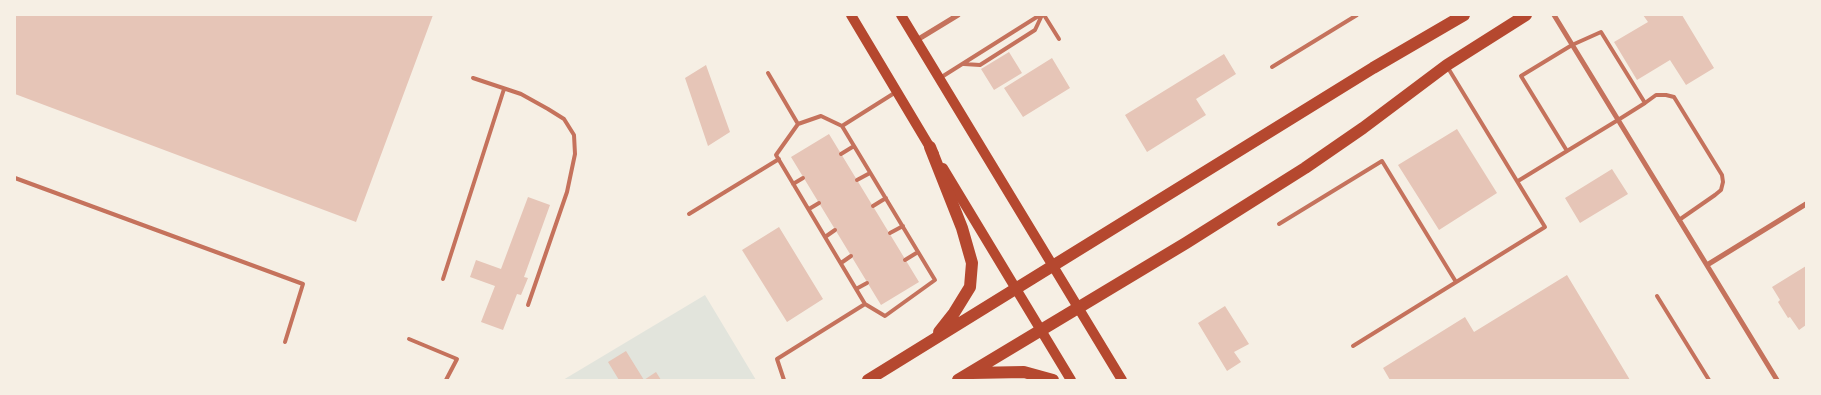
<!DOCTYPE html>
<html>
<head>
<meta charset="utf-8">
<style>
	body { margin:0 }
	#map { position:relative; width:1821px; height:395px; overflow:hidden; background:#f6efe4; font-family:"Golos Text",sans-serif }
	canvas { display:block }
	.frame { position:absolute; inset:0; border:16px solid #f6efe4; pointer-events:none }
</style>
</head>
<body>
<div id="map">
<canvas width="1821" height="395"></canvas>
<div class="frame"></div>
</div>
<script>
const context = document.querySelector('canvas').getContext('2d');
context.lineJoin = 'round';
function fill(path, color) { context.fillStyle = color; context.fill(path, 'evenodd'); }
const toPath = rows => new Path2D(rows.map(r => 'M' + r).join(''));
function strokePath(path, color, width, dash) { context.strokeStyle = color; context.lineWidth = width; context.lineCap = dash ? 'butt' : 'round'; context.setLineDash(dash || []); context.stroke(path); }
const green = toPath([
	[705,295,756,380,563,380]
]);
const building = toPath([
	[15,15,433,15,356,222,15,94],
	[1643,15,1682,15,1714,68,1686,85,1670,60,1637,80,1614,42,1648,22],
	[1009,52,1022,73,994,90,981,69],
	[1224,54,1236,74,1196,99,1206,115,1147,152,1125,115],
	[1052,58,1070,88,1023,117,1004,88],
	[706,65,730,132,708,146,685,78],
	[1457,129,1497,193,1439,230,1398,165],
	[829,134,919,282,881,305,791,157],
	[1612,169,1628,194,1580,223,1565,198],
	[528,197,550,205,524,277,528,278,521,295,517,294,503,330,481,322,495,286,470,277,476,260,501,269],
	[779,227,823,299,787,322,742,250],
	[1806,266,1806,325,1799,330,1790,317,1788,318,1778,302,1780,300,1772,287],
	[1567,275,1630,380,1390,380,1383,368,1465,317,1474,332],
	[1225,306,1249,344,1234,352,1241,362,1227,371,1198,323],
	[626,351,644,380,656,372,661,380,619,380,608,362]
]);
const service = toPath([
	[1044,15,1059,39],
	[964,64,980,65,1035,30,1042,15],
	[1272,67,1357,15],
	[768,73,798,124,776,155,865,304,777,359,784,380],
	[473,78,521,94,548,109,564,119,574,135,575,154,567,192,528,305],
	[940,78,1040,15],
	[1645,103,1601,32,1572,45,1521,76,1567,151,1618,120,1645,103,1656,95,1666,95,1674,97,1722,175,1723,182,1721,190,1715,195,1679,220],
	[798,124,821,116,842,126],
	[841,154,854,146],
	[15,178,303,284,285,342],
	[857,180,870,173],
	[1518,181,1567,151],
	[793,184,803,178],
	[873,206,886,198],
	[809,209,819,203],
	[689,214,779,159],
	[1279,224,1382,161,1456,282],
	[890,233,903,226],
	[825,237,835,230],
	[905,260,918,252],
	[841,263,851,256],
	[443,279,504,89],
	[856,289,867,283],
	[1657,296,1709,380],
	[865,304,885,316,935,280,842,126,896,92],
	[409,339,457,359,446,380],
	[1353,346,1545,227,1448,68]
]);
const minor = toPath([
	[1554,15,1777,380],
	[917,40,958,15],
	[1707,265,1806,204]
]);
const secondary = toPath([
	[851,15,934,154],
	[901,15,1122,380],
	[943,168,1071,380]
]);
const primary = toPath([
	[930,147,962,228,972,263,970,287,954,313,939,332],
	[972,373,1024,372,1053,380],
	[868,380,1373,68,1464,15],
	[958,380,1186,243,1305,168,1363,128,1447,65,1526,15]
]);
fill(green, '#e2e4dc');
fill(building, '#e6c5b7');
strokePath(service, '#c5725c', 4);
strokePath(minor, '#c5725c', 5);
strokePath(secondary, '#b5482f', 10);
strokePath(primary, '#b5482f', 12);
</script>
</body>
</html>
